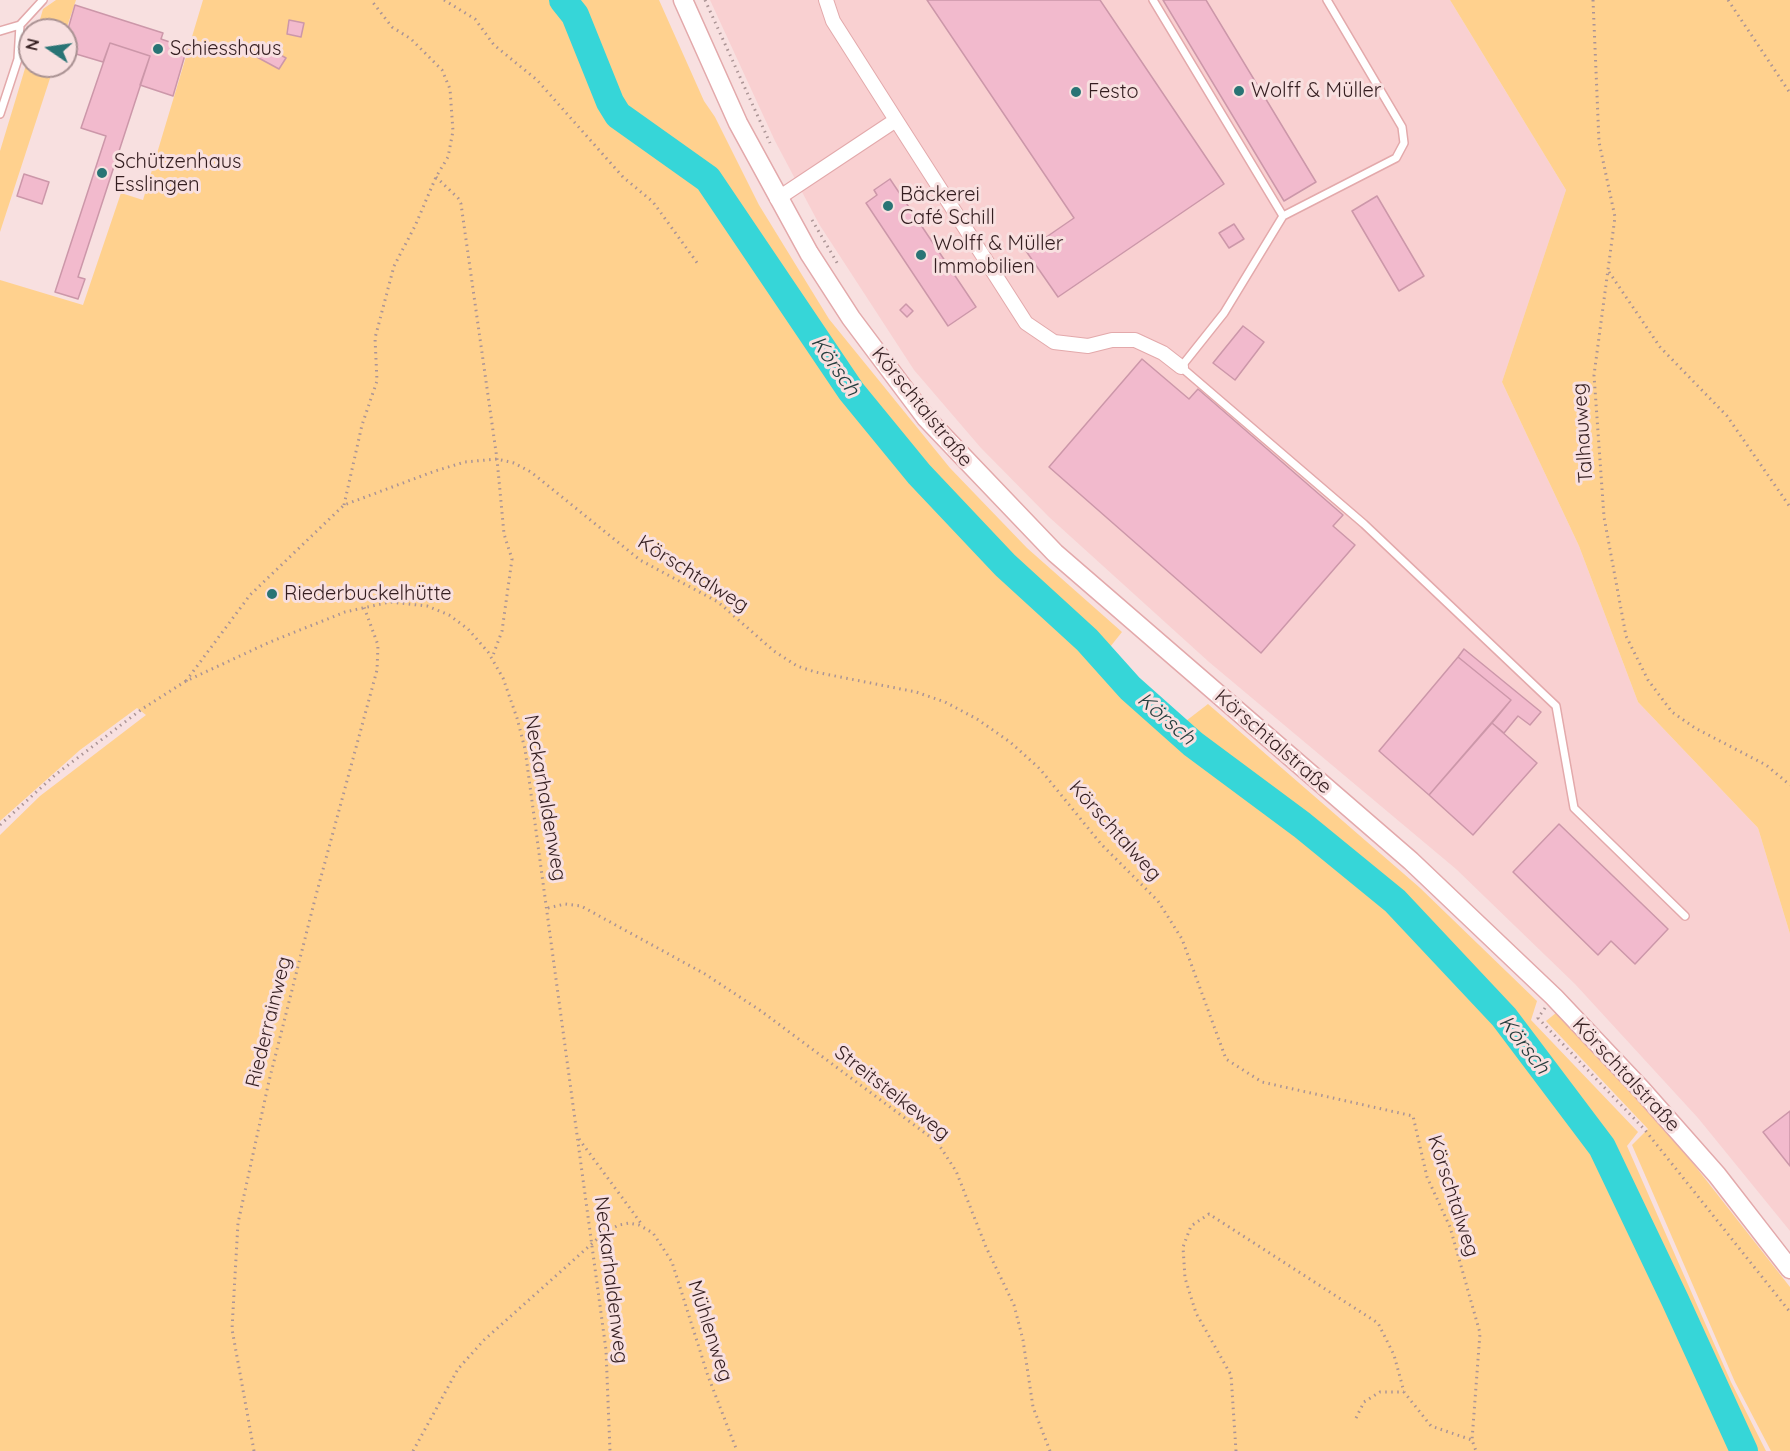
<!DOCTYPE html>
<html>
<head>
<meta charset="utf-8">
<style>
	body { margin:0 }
	#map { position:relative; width:1790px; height:1451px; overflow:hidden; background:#f8e0e0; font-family:Quicksand,sans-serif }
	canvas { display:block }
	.north { position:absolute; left:18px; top:18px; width:60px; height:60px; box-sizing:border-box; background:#f8e0e0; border:2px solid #aa9293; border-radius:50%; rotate:283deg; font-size:16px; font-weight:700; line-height:24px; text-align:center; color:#341e20 }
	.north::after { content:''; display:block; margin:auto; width:21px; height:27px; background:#297475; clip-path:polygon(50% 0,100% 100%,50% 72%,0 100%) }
</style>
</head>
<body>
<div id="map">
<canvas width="1790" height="1451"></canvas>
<div class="north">N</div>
</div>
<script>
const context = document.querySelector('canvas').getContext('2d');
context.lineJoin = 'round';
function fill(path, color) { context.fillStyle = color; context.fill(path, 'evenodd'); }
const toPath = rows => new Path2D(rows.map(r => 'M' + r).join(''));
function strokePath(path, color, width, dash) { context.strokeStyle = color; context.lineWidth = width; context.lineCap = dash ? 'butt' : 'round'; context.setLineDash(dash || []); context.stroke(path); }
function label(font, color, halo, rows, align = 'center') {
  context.font = font + ' Quicksand,sans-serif'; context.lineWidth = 6; context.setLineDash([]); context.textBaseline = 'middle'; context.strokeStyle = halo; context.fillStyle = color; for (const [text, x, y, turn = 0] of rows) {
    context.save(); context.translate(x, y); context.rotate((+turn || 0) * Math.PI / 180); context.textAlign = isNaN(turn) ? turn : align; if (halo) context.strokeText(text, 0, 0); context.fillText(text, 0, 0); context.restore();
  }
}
const built = toPath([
	[710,0,1450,0,1566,190,1502,382,1579,546,1638,702,1758,828,1790,934,1790,1231,1698,1118,1575,984,1456,869,1209,662,1049,517,981,448,914,370,819,224,775,141]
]);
const green = toPath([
	[56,0,76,0,66,30,37,30,43,9],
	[203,0,659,0,704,101,715,117,759,205,829,319,950,468,1027,548,1122,632,1106,652,1182,724,1208,704,1419,887,1537,1001,1531,1020,1638,1132,1627,1146,1731,1382,1766,1451,0,1451,0,835,40,796,146,715,137,708,80,750,0,821,0,280,83,305,121,193,143,200],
	[1450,0,1790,0,1790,934,1758,828,1638,702,1579,546,1502,382,1566,190],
	[30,52,30,66,54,66,0,232,0,151],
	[1556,1013,1659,1120,1790,1287,1790,1451,1771,1451,1735,1382,1632,1145,1648,1129,1546,1021]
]);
const river = toPath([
	[563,0,575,15,610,102,618,115,708,179,851,391,919,474,1005,565,1087,640,1130,688,1193,744,1302,825,1395,901,1504,1017,1602,1147,1675,1300,1744,1451]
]);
const building = toPath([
	[927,0,1100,0,1224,184,1058,297,1026,251,1074,218,927,0],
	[1163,0,1206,0,1316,182,1284,201,1163,0],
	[75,5,163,33,161,39,187,48,173,96,140,85,150,56,110,43,103,62,66,51,66,36,75,5],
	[289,20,304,23,301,37,287,34,289,20],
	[110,43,150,56,78,277,85,279,78,299,55,292,106,136,81,128,110,43],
	[261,44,286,58,279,69,255,56,261,44],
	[24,174,49,182,42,204,17,196,24,174],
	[890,179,976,307,948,326,866,203,877,195,874,190,890,179],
	[1377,196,1424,276,1399,291,1352,211,1377,196],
	[1234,224,1244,239,1229,248,1219,233,1234,224],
	[906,304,913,311,907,317,900,310,906,304],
	[1243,326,1264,342,1235,380,1213,363,1243,326],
	[1142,359,1189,399,1198,389,1343,515,1333,526,1355,545,1261,653,1049,467,1142,359],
	[272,588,277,592,271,599,266,595,272,588],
	[1464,649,1541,712,1530,725,1518,716,1504,733,1492,723,1511,700,1458,657,1464,649],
	[1458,657,1511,700,1429,795,1379,751,1458,657],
	[1492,723,1537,763,1473,835,1429,795,1492,723],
	[1559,824,1668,929,1635,964,1611,941,1598,955,1513,872,1559,824],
	[1790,1111,1790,1166,1763,1132,1790,1111]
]);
const path = toPath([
	[444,0,475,19,494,45,537,80,623,177,653,202,698,264],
	[705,0,770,143],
	[1593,0,1599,142,1615,217,1594,375,1604,517,1626,636,1648,680,1672,712,1695,728,1766,765,1790,785],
	[1728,0,1790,93],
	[436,177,458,198,461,204,497,459,504,534,512,559,502,631,492,658],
	[812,220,839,266],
	[1609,272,1660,347,1727,416,1790,507],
	[344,505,362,425,377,381,375,338,394,266,415,226,436,177,448,157,453,131,450,89,442,70,411,39,392,27,371,0],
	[186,681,250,595,344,505,435,471,465,462,497,459,514,463,531,472,640,560,718,602,774,651,797,666,815,672,916,692,945,702,977,719,1010,742,1040,769,1101,844,1158,901,1182,939,1226,1059,1262,1082,1413,1116,1427,1177,1450,1227,1480,1333,1472,1440,1476,1451],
	[0,825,55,775,142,709,186,681,270,642,345,612,390,602,427,606,449,615,468,629,488,652,503,678,517,718,525,749,606,1350,610,1451],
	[548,908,565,904,581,906,705,974,761,1011,937,1142,956,1171,986,1247,1014,1305,1023,1340,1033,1407,1050,1451],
	[1545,1008,1538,1018,1645,1130,1790,1312],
	[579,1139,643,1226],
	[1356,1418,1364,1402,1380,1392,1404,1392],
	[254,1451,232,1329,238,1223,269,1081,315,899,377,670,378,645,364,607],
	[413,1451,458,1369,484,1340,605,1232,619,1225,629,1223,639,1225,653,1233,672,1262,708,1376,737,1451],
	[1236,1451,1231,1375,1196,1313,1185,1278,1183,1247,1191,1226,1209,1214,1378,1323,1394,1355,1404,1392,1431,1426,1472,1440]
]);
const service = toPath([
	[1153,0,1283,216,1224,313,1181,367,1364,524,1556,706,1574,808,1685,916],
	[0,31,20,25,43,0],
	[0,114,18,59,20,25],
	[1283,216,1396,158,1404,143,1402,127,1327,0]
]);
const minor = toPath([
	[826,0,833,21,896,120],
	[777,199,896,120,1026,323,1054,342,1088,346,1112,340,1135,340,1163,353,1181,367]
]);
const secondary = toPath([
	[683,0,738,123,809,253,851,318,926,418,1055,553,1411,861,1554,997,1641,1089,1717,1175,1790,1269]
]);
const markers = [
	[158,49,6,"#297475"],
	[1239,91,6,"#297475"],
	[1076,92,6,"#297475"],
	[102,173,6,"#297475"],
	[888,206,6,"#297475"],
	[921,255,6,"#297475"],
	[272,594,6,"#297475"]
];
const poiNames = [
	["Schiesshaus",170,49],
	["Wolff & Müller",1251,91],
	["Festo",1088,92],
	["Schützenhaus",114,162],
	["Esslingen",114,185],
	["Bäckerei",900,195],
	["Café Schill",900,218],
	["Wolff & Müller",933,244],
	["Immobilien",933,267],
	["Riederbuckelhütte",284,594]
];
const streetNames = [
	["Körschtalstraße",922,407,51],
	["Talhauweg",1583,433,-94],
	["Körschtalweg",693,574,32],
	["Körschtalstraße",1273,742,41],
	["Neckarhaldenweg",545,798,80],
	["Körschtalweg",1115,831,48],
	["Riederrainweg",269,1022,-76],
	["Körschtalstraße",1626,1075,47],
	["Streitsteikeweg",892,1093,38],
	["Körschtalweg",1453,1196,72],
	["Neckarhaldenweg",611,1280,83],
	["Mühlenweg",710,1331,72]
];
const waterNames = [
	["Körsch",835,366,55],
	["Körsch",1166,719,41],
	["Körsch",1524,1045,52]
];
fill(built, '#f9d0d1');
fill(green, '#ffd18e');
strokePath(river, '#36d6d8', 28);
fill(building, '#f2bacd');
strokePath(building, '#cc97a9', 1.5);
strokePath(service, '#e3a9ab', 10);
strokePath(minor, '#e3a9ab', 16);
strokePath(secondary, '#e3a9ab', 21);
strokePath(path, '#ab9495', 3, [1.5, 4.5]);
strokePath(service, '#fff', 7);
strokePath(minor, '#fff', 14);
strokePath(secondary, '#fff', 18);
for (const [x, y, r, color] of markers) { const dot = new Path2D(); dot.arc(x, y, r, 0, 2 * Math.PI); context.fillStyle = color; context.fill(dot); strokePath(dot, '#f8e0e0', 2); }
label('20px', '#341e20', '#f8e0e0', poiNames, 'left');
label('20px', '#341e20', '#f8e0e0', streetNames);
label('italic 21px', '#253e3e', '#f8e0e0', waterNames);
</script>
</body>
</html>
